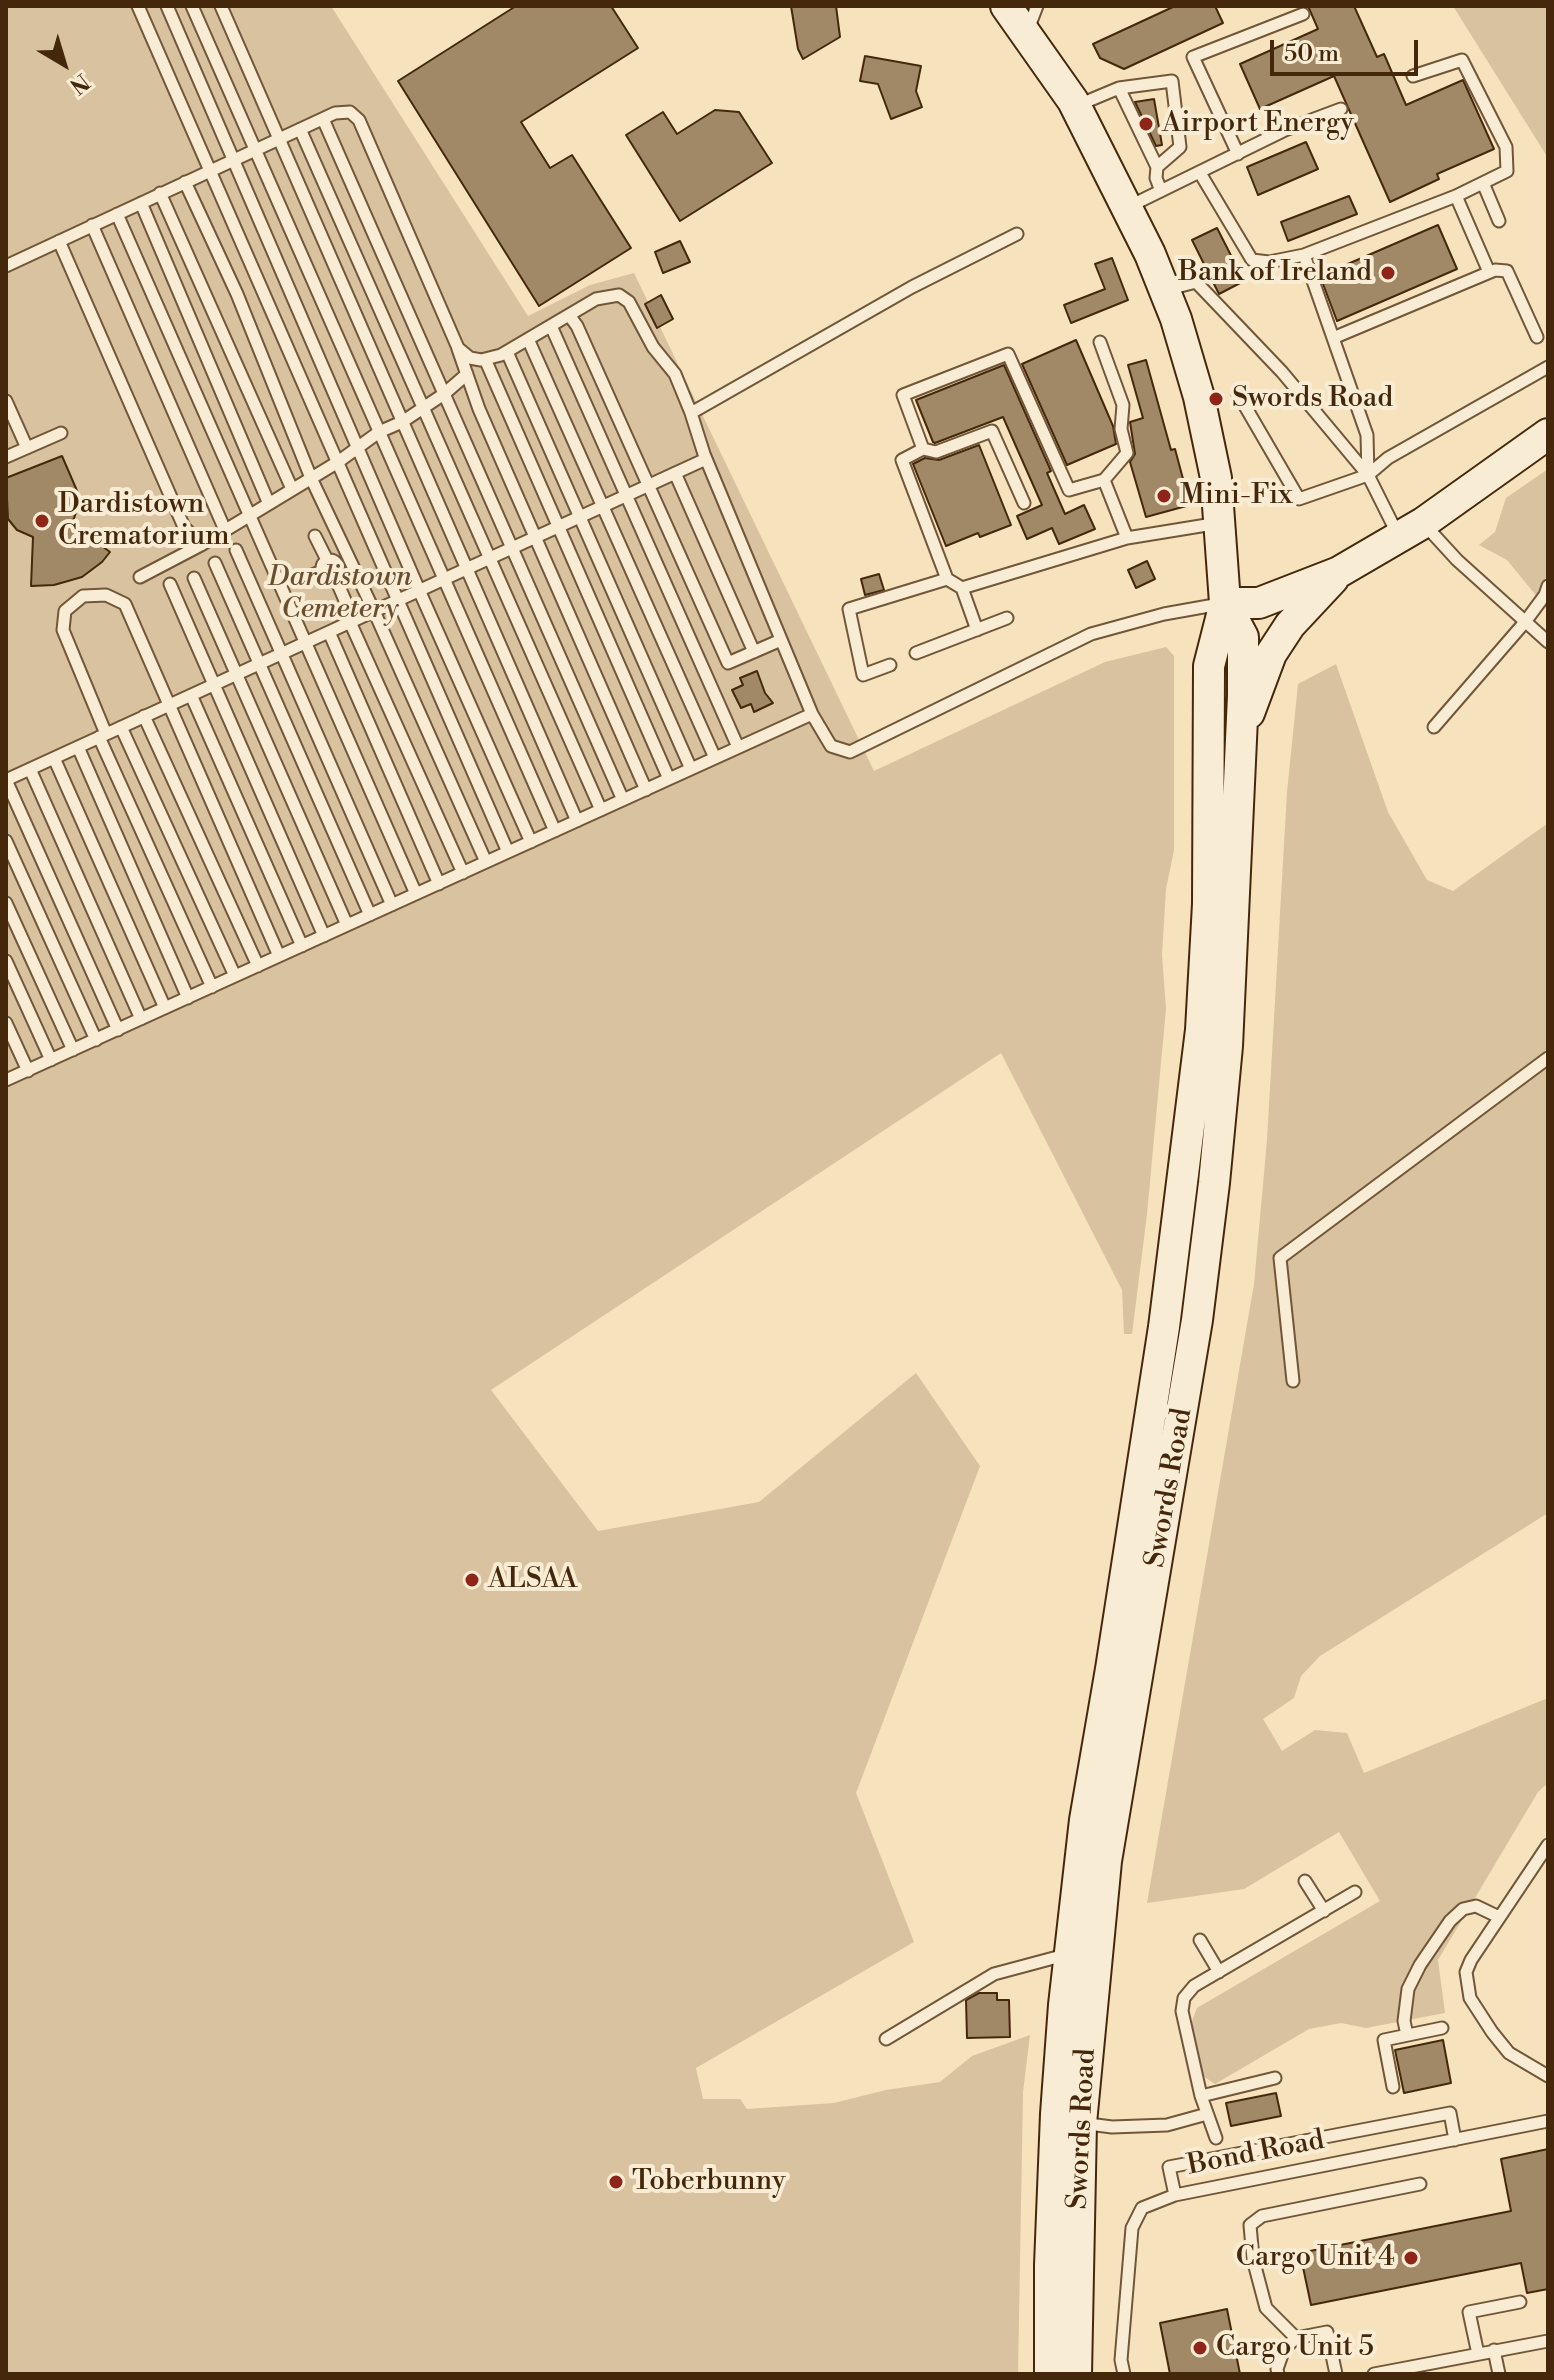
<!DOCTYPE html>
<html>
<head>
<meta charset="utf-8">
<style>
	body { margin:0 }
	#map { position:relative; width:1554px; height:2380px; overflow:hidden; background:#f6e2bd; font-family:"Libre Bodoni",serif }
	canvas { display:block }
	.frame { position:absolute; inset:0; border:8px solid #45280c; pointer-events:none }
	.north { position:absolute; left:24px; top:24px; width:80px; height:80px; -webkit-text-stroke:6px #f9ecd4; paint-order:stroke; rotate:142deg; font-size:22px; font-weight:700; line-height:32px; text-align:center; color:#45280c }
	.north::after { content:''; display:block; margin:auto; width:28px; height:36px; background:#45280c; clip-path:polygon(50% 0,100% 100%,50% 72%,0 100%) }
	.scale { position:absolute; left:1270px; top:40px; width:148px; height:36px; box-sizing:border-box; border:4px solid #45280c; border-top:0; padding-left:10px; font-size:24px; line-height:28px; white-space:nowrap; color:#45280c; -webkit-text-stroke:6px #f9ecd4; paint-order:stroke }
</style>
</head>
<body>
<div id="map">
<canvas width="1554" height="2380"></canvas>
<div class="frame"></div>
<div class="north">N</div>
<div class="scale">50 m</div>
</div>
<script>
const context = document.querySelector('canvas').getContext('2d');
context.lineJoin = 'round';
function fill(path, color) { context.fillStyle = color; context.fill(path, 'evenodd'); }
const toPath = rows => new Path2D(rows.map(r => 'M' + r).join(''));
function strokePath(path, color, width, dash) { context.strokeStyle = color; context.lineWidth = width; context.lineCap = dash ? 'butt' : 'round'; context.setLineDash(dash || []); context.stroke(path); }
function label(font, color, halo, rows, align = 'center') {
  context.font = font + ' "Libre Bodoni",serif'; context.lineWidth = 8; context.setLineDash([]); context.textBaseline = 'middle'; context.strokeStyle = halo; context.fillStyle = color; for (const [text, x, y, turn = 0] of rows) {
    context.save(); context.translate(x, y); context.rotate((+turn || 0) * Math.PI / 180); context.textAlign = isNaN(turn) ? turn : align; if (halo) context.strokeText(text, 0, 0); context.fillText(text, 0, 0); context.restore();
  }
}
const green = toPath([
	[6,6,331,6,528,316,590,285,634,273,874,771,1105,662,1166,647,1174,656,1174,850,1166,889,1162,955,1166,1009,1147,1214,1132,1334,1124,1334,1122,1290,1001,1053,491,1390,598,1531,759,1502,916,1373,980,1466,856,1793,914,1942,696,2068,703,2099,740,2099,747,2109,834,2103,886,2090,940,2082,972,2056,1030,2035,1023,2092,1018,2374,6,2374],
	[1453,6,1548,6,1548,158],
	[1548,469,1548,610,1507,560,1479,545,1495,532,1506,498],
	[1336,664,1388,812,1427,880,1453,891,1548,823,1548,1513,1320,1656,1301,1676,1294,1698,1263,1719,1282,1751,1315,1730,1347,1733,1364,1773,1548,1698,1548,1783,1538,1792,1438,1960,1445,2013,1366,2028,1341,2023,1309,2029,1215,2084,1203,2076,1190,2026,1197,2008,1380,1901,1339,1832,1244,1889,1147,1903,1254,1284,1267,1140,1287,792,1298,684]
]);
const building = toPath([
	[516,6,611,6,638,48,521,122,550,168,572,155,631,248,539,306,398,81,516,6],
	[791,6,836,6,840,37,803,59,798,49,791,6],
	[1175,6,1215,6,1223,23,1124,69,1100,58,1093,44,1175,6],
	[1308,6,1354,6,1377,57,1384,54,1406,105,1463,80,1494,149,1437,174,1439,179,1390,202,1334,76,1260,109,1240,64,1318,29,1308,6],
	[865,56,921,66,916,91,922,107,891,119,878,84,860,81,865,56],
	[1154,99,1162,145,1156,146,1135,102,1154,99],
	[715,110,739,112,772,163,680,221,626,135,663,112,677,134,715,110],
	[1306,142,1318,169,1258,195,1247,167,1306,142],
	[1349,196,1357,214,1288,241,1281,222,1349,196],
	[1438,225,1457,269,1337,321,1320,276,1438,225],
	[1217,228,1244,281,1219,294,1192,240,1217,228],
	[680,241,690,262,663,273,655,252,680,241],
	[1112,258,1128,300,1071,323,1064,305,1105,289,1095,264,1112,258],
	[661,295,673,319,657,328,645,304,661,295],
	[1076,340,1113,426,1116,444,1067,465,1022,364,1076,340],
	[1146,360,1171,450,1175,449,1190,505,1146,517,1130,462,1135,454,1130,422,1143,418,1128,365,1146,360],
	[1004,365,1051,471,1047,473,1065,514,1084,505,1095,529,1059,544,1052,528,1027,539,1017,516,1042,505,1003,417,935,443,933,442,916,400,1004,365],
	[979,445,1011,525,980,537,978,533,946,546,913,464,925,458,939,460,979,445],
	[62,456,78,493,79,504,72,524,110,552,102,562,82,577,54,585,31,586,33,537,17,530,8,519,6,478,62,456],
	[1147,561,1155,579,1136,588,1128,570,1147,561],
	[879,574,884,590,865,595,861,579,879,574],
	[757,671,765,693,773,703,754,712,751,704,741,708,732,690,743,685,740,678,757,671],
	[979,1993,997,1993,997,2000,1009,2000,1010,2037,967,2038,966,2000,979,1993],
	[1443,2040,1451,2083,1404,2093,1395,2050,1443,2040],
	[1276,2093,1281,2116,1231,2126,1226,2103,1276,2093],
	[1548,2149,1548,2289,1527,2293,1521,2263,1311,2305,1300,2253,1511,2211,1501,2159,1548,2149],
	[1227,2309,1240,2374,1170,2374,1160,2323,1227,2309]
]);
const lane = toPath([
	[138,6,508,852],
	[167,6,419,590,531,842],
	[192,6,555,831],
	[221,6,577,821],
	[1027,32,1037,6],
	[1119,88,1172,81,1180,147,1157,167],
	[1076,106,1119,88,1157,167,1156,178,1161,191],
	[323,119,623,800],
	[300,129,601,810],
	[1238,154,1193,57,1303,14],
	[1200,173,1252,260,1269,262,1304,255,1456,196,1507,171,1506,147,1462,60,1413,76],
	[185,182,237,294,311,478,374,611,486,862],
	[1483,183,1499,221],
	[160,193,292,489],
	[1456,196,1489,272],
	[141,203,269,504],
	[1128,207,1285,130,1341,109],
	[117,214,416,894],
	[92,225,225,530],
	[1017,234,912,287,691,413,704,454,812,714,831,746,850,752,1091,634,1164,614,1220,604],
	[59,241,184,527,201,545],
	[1304,255,1367,435,1368,475,1398,535],
	[6,266,335,113,350,112,359,120,458,348,470,358,481,360,501,355,596,299,619,295,629,302,653,347,675,374,691,413],
	[1165,290,1196,282,1282,372,1368,475],
	[569,315,577,326,728,663,781,640],
	[551,326,738,747],
	[1333,338,1495,270,1507,271,1537,337],
	[528,339,715,758],
	[1100,342,1123,405,1121,429,1127,453,1104,480],
	[458,349,479,409,646,790],
	[507,352,691,769],
	[485,359,669,779],
	[1238,394,1299,499,1368,475,1388,458,1548,367],
	[6,401,27,448],
	[923,449,936,452,992,431,1024,503],
	[6,457,61,433],
	[675,473,754,652],
	[1424,524,1457,560,1548,642],
	[315,536,327,560],
	[1127,538,1104,480,1069,490,1008,354,903,395,923,449,902,460,947,579,962,588,1127,538,1219,523],
	[236,550,392,905],
	'322 568a8 8 0 1 1 16 0a8 8 0 1 1-16 0Z',
	[215,563,370,915],
	[334,575,354,621],
	[310,576,322,571],
	[140,577,201,545,338,462,379,432,402,422,444,394,467,374],
	[194,578,347,925],
	[170,584,324,936],
	[962,588,977,630],
	[350,622,463,873],
	[329,632,439,884],
	[916,653,1007,618],
	[890,665,863,675,849,609,947,579],
	[191,695,302,946],
	[144,716,258,966],
	[121,727,235,976],
	[1434,727,1525,622,1545,595,1548,586],
	[106,734,63,630,65,611,83,596,106,595,125,604,279,956],
	[99,737,212,987],
	[78,747,188,998],
	[54,758,165,1008],
	[30,769,141,1019],
	[6,841,96,1040],
	[6,903,73,1050],
	[6,961,51,1060],
	[6,1023,28,1071],
	[118,1030,6,780,706,459],
	[6,1080,812,714],
	[1293,1381,1280,1258,1548,1058],
	[1548,1845,1471,1960,1466,1972,1470,1998,1492,2032,1509,2053,1548,2076],
	[1305,1881,1324,1911],
	[1200,1940,1219,1972],
	[1407,2035,1404,2021,1408,1989,1420,1965,1450,1921,1463,1909,1476,1906,1499,1917],
	[886,2039,994,1974,1065,1955],
	[1393,2087,1384,2040,1442,2028],
	[1201,2096,1275,2078],
	[1081,2123,1112,2127,1167,2125,1207,2114],
	[1216,2138,1201,2096,1182,2011,1184,1998,1194,1986,1355,1892],
	[1175,2195,1169,2167,1450,2113,1455,2140],
	[1494,2350,1499,2374],
	[1478,2354,1469,2312,1520,2302],
	[1124,2374,1121,2360,1132,2228,1142,2208,1175,2195,1548,2121],
	[1278,2374,1277,2369,1284,2349,1296,2338],
	[1336,2374,1327,2332,1296,2338,1266,2308,1253,2259,1250,2225,1262,2216,1420,2184],
	[1374,2374,1548,2341]
]);
const secondary = toPath([
	[1006,6,1073,101,1150,254,1176,319,1199,397,1216,478,1225,603,1209,666,1208,904,1201,1030,1164,1327,1111,1669,1085,1820,1064,2005,1056,2114,1050,2265,1050,2374],
	[1225,603,1259,603,1339,572,1423,523,1548,434],
	[1249,713,1271,654,1290,625,1333,579],
	[1076,2374,1081,2123,1106,1861,1197,1320,1214,1183,1227,1046,1243,696,1243,637,1225,603]
]);
const markers = [
	[1146,124,8,"#8f2418"],
	[1388,273,8,"#8f2418"],
	[1216,399,8,"#8f2418"],
	[1164,496,8,"#8f2418"],
	[42,521,8,"#8f2418"],
	[472,1580,8,"#8f2418"],
	[616,2182,8,"#8f2418"],
	[1411,2258,8,"#8f2418"],
	[1200,2348,8,"#8f2418"]
];
const poiNames = [
	["Airport Energy",1162,124],
	["Bank of Ireland",1372,273,"right"],
	["Swords Road",1232,399],
	["Mini-Fix",1180,496],
	["Dardistown",58,505],
	["Crematorium",58,537],
	["ALSAA",488,1580],
	["Toberbunny",632,2182],
	["Cargo Unit 4",1395,2258,"right"],
	["Cargo Unit 5",1216,2348]
];
const parkNames = [
	["Dardistown",340,578],
	["Cemetery",340,610]
];
const streetNames = [
	["Swords Road",1170,1488,-80],
	["Swords Road",1083,2129,-87],
	["Bond Road",1256,2154,-11]
];
fill(green, '#d8c29f');
fill(building, '#a18968');
strokePath(building, '#45280c', 2);
strokePath(lane, '#715638', 15);
strokePath(secondary, '#45280c', 34);
strokePath(lane, '#f9ecd4', 11);
strokePath(secondary, '#f9ecd4', 30);
for (const [x, y, r, color] of markers) { const dot = new Path2D(); dot.arc(x, y, r, 0, 2 * Math.PI); context.fillStyle = color; context.fill(dot); strokePath(dot, '#f9ecd4', 3); }
label('28px', '#45280c', '#f9ecd4', poiNames, 'left');
label('italic 28px', '#6a4e31', '#f9ecd4', parkNames);
label('28px', '#45280c', '#f9ecd4', streetNames);
</script>
</body>
</html>
